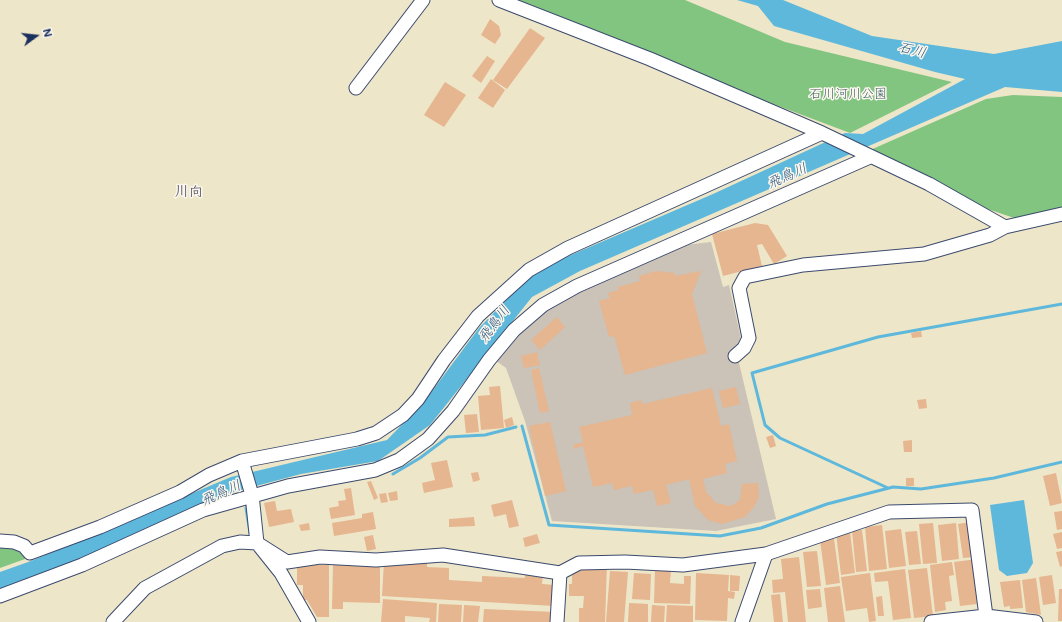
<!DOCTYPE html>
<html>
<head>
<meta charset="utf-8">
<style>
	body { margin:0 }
	#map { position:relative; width:1062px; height:622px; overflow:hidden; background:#eee6c8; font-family:Mali,sans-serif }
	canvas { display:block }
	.north { position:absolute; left:16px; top:16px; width:40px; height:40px; -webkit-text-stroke:3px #fbf7ec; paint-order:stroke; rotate:75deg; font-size:11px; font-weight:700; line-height:16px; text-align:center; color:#1b2f5e }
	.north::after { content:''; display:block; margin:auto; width:14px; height:18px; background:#1b2f5e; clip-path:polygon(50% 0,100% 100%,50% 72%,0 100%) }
</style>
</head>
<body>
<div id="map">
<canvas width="1062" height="622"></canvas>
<div class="north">N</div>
</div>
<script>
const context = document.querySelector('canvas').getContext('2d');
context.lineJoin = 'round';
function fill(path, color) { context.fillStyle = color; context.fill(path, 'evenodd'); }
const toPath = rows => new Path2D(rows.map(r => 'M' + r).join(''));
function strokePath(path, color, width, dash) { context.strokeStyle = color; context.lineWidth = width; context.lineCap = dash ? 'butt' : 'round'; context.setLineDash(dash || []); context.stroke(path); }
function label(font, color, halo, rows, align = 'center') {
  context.font = font + ' Mali,"Klee One",sans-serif'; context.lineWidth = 3; context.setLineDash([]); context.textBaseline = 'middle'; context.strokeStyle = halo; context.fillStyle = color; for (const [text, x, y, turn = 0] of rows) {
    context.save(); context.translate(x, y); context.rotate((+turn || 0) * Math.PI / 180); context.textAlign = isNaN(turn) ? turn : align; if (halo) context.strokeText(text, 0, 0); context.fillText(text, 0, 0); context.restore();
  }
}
const industrial = toPath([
	[711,242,723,287,729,285,742,343,735,346,776,519,716,531,552,521,525,421,506,368,495,360,538,315,577,293,685,245]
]);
const green = toPath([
	[498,0,685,0,785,42,952,82,850,133],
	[1013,95,1062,97,1062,210,1020,220,976,205,868,151,986,99],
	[0,547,20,548,25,559,0,568]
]);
const water = toPath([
	[737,0,783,0,872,36,994,54,1062,41,1062,92,1005,87,580,271,532,297,430,425,378,461,301,474,230,493,86,558,0,590,0,572,31,561,231,477,387,440,424,402,479,328,521,285,543,267,713,194,845,133,863,134,965,79,935,72,774,26,758,6],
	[1024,500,1033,563,1027,573,1007,576,999,570,990,505]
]);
const stream = toPath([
	[522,426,549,525,720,536,761,528,827,504,893,487,921,489,994,478,1062,462],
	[393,474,420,458,448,437,485,435,516,427],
	[888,488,780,438,765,425,752,373,878,337,1062,304],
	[246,508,250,533]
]);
const building = toPath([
	[490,19,499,26,501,35,495,44,481,35],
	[530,28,545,38,507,89,493,80],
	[487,56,495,61,481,83,472,76],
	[491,79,505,90,493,108,478,98],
	[445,82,466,95,444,127,424,115],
	[755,223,768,225,787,256,774,264,762,244,757,245,762,266,723,276,712,234],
	[656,271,675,273,675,276,701,271,692,294,707,353,625,375,614,336,609,337,599,301,610,298,608,293,618,290,618,287,640,281,639,276],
	[557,317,565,327,540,350,531,340],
	[921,331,922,337,912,338,911,333],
	[537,352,540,365,524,368,521,356],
	[539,368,549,411,540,413,531,370],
	[500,386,504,428,481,430,478,396,490,395,489,387],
	[736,387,740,404,723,408,719,391],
	[712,388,721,426,729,424,737,461,725,464,727,473,703,479,706,492,716,503,731,506,740,500,742,484,758,483,759,497,754,507,745,517,722,524,708,520,695,506,689,479,666,485,671,503,657,506,653,490,634,494,632,486,614,490,612,483,593,487,583,446,574,449,573,445,583,442,579,427,632,415,630,403,641,400,642,404],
	[926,399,927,408,919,409,917,400],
	[477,414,479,432,466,433,464,415],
	[512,417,514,425,506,428,504,420],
	[550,422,566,491,545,496,529,426],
	[773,435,776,446,770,448,766,437],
	[912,440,912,452,904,452,903,441],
	[447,460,453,487,424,493,422,483,435,480,431,463],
	[478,472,480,480,473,482,471,473],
	[1056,473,1062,503,1050,506,1043,476],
	[906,478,914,478,914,486,906,486],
	[371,481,378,498,374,500,367,482],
	[351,488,355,515,331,519,329,508,339,506,338,501,346,500,344,489],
	[397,491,398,500,390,501,388,493],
	[386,493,388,502,381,503,379,494],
	[512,500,519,526,509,528,506,514,494,517,491,505],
	[275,501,277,511,291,509,294,522,269,527,264,503],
	[1062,511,1062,529,1057,530,1054,512],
	[373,512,376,529,334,536,332,523,362,518,362,514],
	[474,517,475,526,449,527,449,519],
	[970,522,975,557,963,558,958,524],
	[309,523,310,530,301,531,299,525],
	[933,523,937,563,923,564,919,524],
	[956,523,959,559,942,561,938,525],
	[882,525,887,569,869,571,865,527],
	[901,529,906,566,889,568,885,531],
	[862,530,867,571,856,572,852,531],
	[917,531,921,564,909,565,905,532],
	[850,532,855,573,841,575,836,533],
	[1062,532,1062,548,1057,549,1053,534],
	[537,534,540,543,525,547,523,538],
	[373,535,376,549,367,551,364,537],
	[834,539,840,583,826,585,820,540],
	[817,551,821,586,807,587,803,552],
	[1062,551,1062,566,1060,567,1056,552],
	[799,557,806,622,788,622,785,592,773,593,772,580,783,579,781,559],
	[977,559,979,576,974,577,977,604,960,606,954,562],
	[384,562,417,564,417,562,427,562,427,567,449,568,449,580,482,582,482,576,525,578,525,573,543,574,542,584,555,585,554,606,382,596],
	[952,562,954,575,949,576,952,601,945,602,946,610,935,612,930,565],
	[333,564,380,565,380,603,343,602,343,609,332,609],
	[607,564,605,622,579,622,579,608,583,608,584,596,569,596,569,584,572,584,572,572,578,572,578,568],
	[297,565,329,565,329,617,317,617,307,600,303,600,303,585,297,585],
	[655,568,671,569,670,583,684,584,684,576,691,576,690,604,654,603],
	[927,568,933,616,914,618,908,570],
	[905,569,911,618,893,620,888,581,875,582,874,573],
	[610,571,628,572,624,622,606,622],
	[634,573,651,574,650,600,632,599],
	[696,573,729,575,728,591,735,592,734,599,728,598,727,621,695,620],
	[870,573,876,621,869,622,867,608,846,611,841,577],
	[730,575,740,576,739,591,730,591],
	[1052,575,1056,603,1043,605,1039,577],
	[1036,578,1041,615,1026,612,1022,580],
	[1020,580,1023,608,1010,609,1010,606,1004,607,1000,582],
	[840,586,845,622,828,622,824,588],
	[820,589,822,607,808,609,806,590],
	[1059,589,1062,589,1062,621,1058,621],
	[780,594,783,622,774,622,771,595],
	[882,596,884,616,878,616,876,597],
	[383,599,437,603,436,622,429,622,430,618,405,616,405,622,381,622],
	[629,603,648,604,648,622,628,622],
	[439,604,462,605,461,622,438,622],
	[464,605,480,606,478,622,463,622],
	[652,605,665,606,664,622,651,622],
	[667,605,693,606,693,622,666,622],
	[484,609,555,612,555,622,483,622]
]);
const minor = toPath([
	[499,0,650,59,822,133,929,184,1005,227],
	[356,88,423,0],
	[735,356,744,348,749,338,739,288,745,277,803,265,924,254,990,235,1005,227,1062,214],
	[242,461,252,495,257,543,281,573,309,622],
	[0,541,14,542,24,546,30,553,100,527,180,492,209,475,242,461,357,439,376,433,403,415,418,399,444,360,478,316,529,270,568,248,822,133],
	[0,596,82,565,203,510,288,486,375,470,399,460,428,439,453,411,489,360,514,330,543,305,577,286,870,157],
	[113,622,145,588,222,546,240,542,257,543,287,562,320,557,376,560,443,555,560,573,579,563,625,562,683,565,766,554,889,512,972,510,986,616],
	[557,622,560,573],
	[742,622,766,554],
	[931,622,986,616,1036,622]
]);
const parkNames = [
	["石川河川公園",848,94]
];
const waterNames = [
	["石川",912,50,14],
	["飛鳥川",787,176,-24],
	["飛鳥川",494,324,-53],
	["飛鳥川",221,493,-24]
];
const neighbourhoodNames = [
	["川向",189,192]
];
fill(industrial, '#cbc2b8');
fill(green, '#81c580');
fill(water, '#5eb8dc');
strokePath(stream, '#5eb8dc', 3);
fill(building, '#e5b68f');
strokePath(minor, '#3b4a6e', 15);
strokePath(minor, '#fff', 13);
label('13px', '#3a5c68', '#fbf7ec', parkNames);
label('italic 14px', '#2f5884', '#fbf7ec', waterNames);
label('bold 14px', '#625e6f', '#fbf7ec', neighbourhoodNames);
</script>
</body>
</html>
